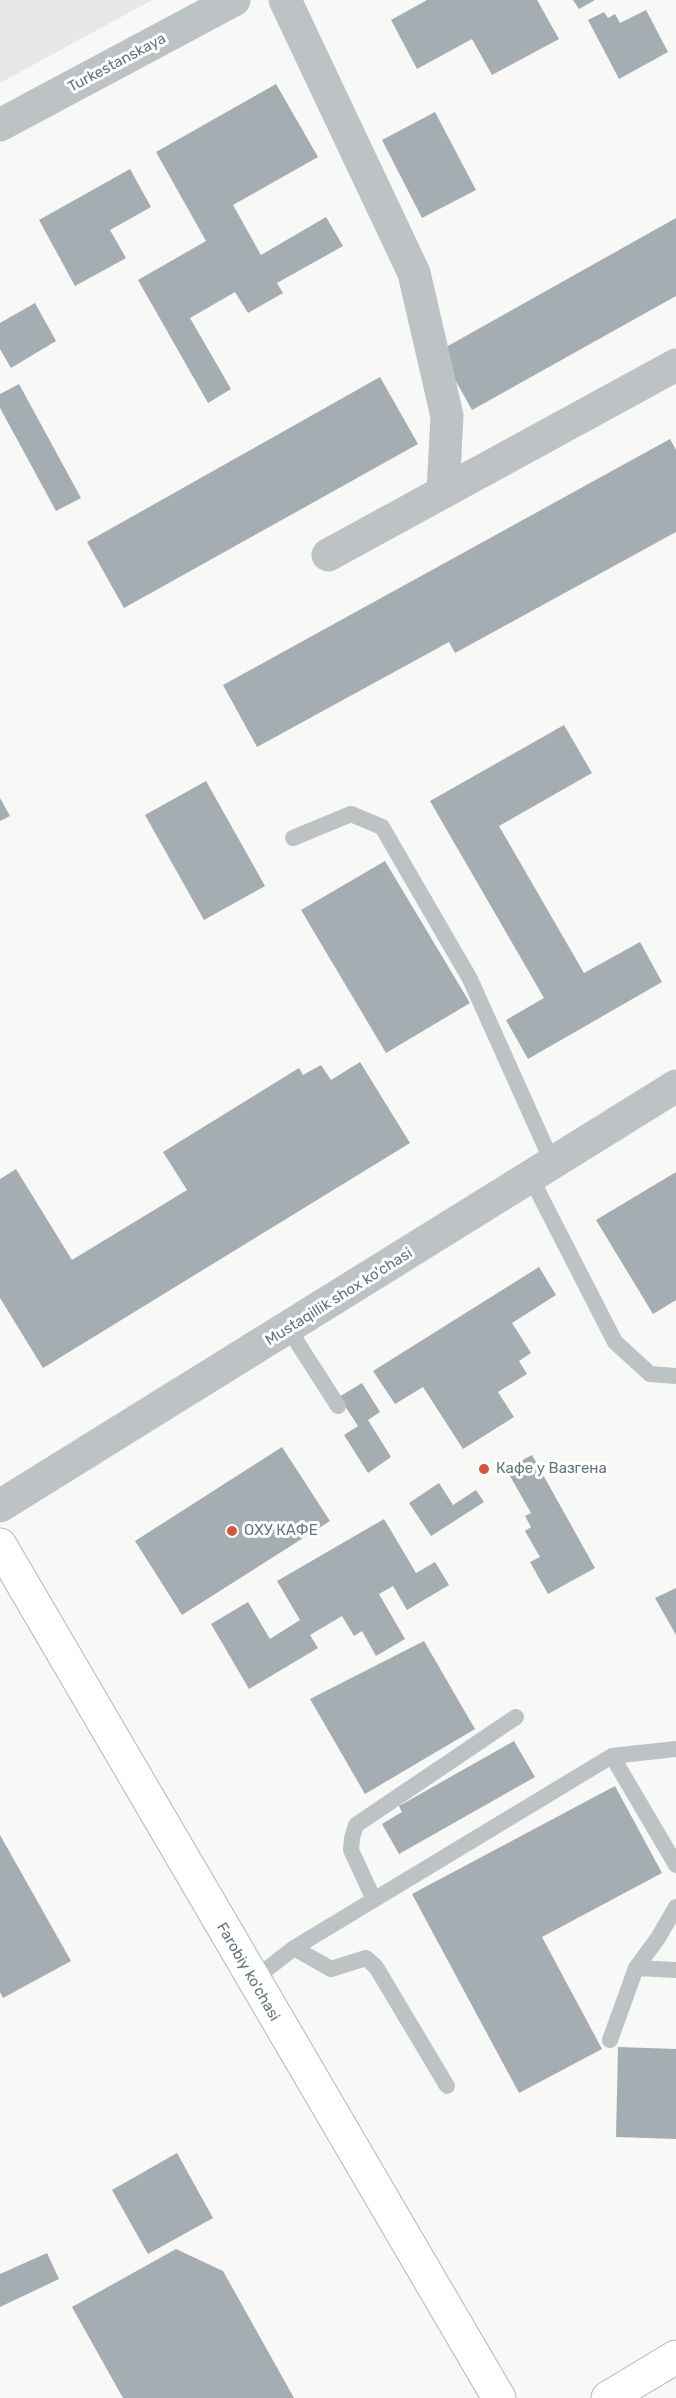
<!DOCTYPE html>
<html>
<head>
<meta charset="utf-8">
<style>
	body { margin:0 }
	canvas { display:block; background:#f8f8f6 }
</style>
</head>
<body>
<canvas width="676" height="2398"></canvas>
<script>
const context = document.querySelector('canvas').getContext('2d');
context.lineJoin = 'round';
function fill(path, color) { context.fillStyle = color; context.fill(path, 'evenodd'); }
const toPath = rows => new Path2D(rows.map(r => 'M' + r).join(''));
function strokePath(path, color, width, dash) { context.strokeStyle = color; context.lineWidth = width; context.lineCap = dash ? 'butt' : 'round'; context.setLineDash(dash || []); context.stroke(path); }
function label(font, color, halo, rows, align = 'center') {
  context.font = font + ' Rubik,sans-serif'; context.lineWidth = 6; context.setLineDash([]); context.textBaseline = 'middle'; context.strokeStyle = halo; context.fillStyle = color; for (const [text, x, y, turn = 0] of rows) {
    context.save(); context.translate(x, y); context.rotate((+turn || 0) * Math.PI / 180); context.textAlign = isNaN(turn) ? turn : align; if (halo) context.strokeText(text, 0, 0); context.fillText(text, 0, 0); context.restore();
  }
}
const built = toPath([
	[0,0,152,0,0,83]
]);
const building = toPath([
	[427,0,537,0,559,39,492,75,472,39,417,69,391,20],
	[573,0,595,0,579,9],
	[646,10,668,52,619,79,588,20,604,12,608,18,615,14,620,23],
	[276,84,318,157,233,205,261,255,326,217,343,246,277,283,283,293,248,313,235,292,190,318,231,389,208,403,138,280,206,241,156,152],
	[435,112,476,190,422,218,382,140],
	[130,169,151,207,110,230,126,258,75,286,39,220],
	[676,218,676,296,472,410,439,351],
	[35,303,56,341,11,368,0,349,0,323],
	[380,377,418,444,124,608,87,542],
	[19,384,81,498,56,511,0,408,0,394],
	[670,439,676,450,676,532,455,653,449,642,257,747,223,685],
	[564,725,592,773,499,826,584,973,640,942,662,982,528,1059,506,1020,544,998,430,801],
	[206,781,265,886,204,920,145,815],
	[0,798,10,816,0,821],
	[385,861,470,1003,386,1053,301,910],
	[360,1062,410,1143,43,1368,0,1298,0,1179,16,1169,72,1260,187,1190,163,1152,299,1068,303,1075,321,1065,331,1080],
	[676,1172,676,1300,653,1314,596,1220],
	[539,1267,556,1295,512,1323,531,1353,519,1361,527,1374,498,1392,514,1417,463,1449,423,1387,395,1404,373,1371],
	[362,1383,380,1412,368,1420,391,1457,368,1473,344,1435,358,1426,339,1397],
	[282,1447,330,1521,182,1615,135,1541],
	[532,1455,595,1568,548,1594,530,1562,540,1557,525,1531,531,1527,525,1516,531,1513,506,1469],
	[439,1483,453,1505,476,1490,484,1502,431,1536,409,1503],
	[384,1519,416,1573,435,1562,449,1585,407,1610,393,1586,379,1594,405,1639,376,1656,362,1631,354,1636,342,1616,310,1635,318,1648,249,1689,211,1624,248,1602,270,1639,300,1620,277,1581],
	[676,1588,676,1635,655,1598],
	[424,1641,475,1729,365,1794,310,1699],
	[514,1741,535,1777,399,1854,382,1824,402,1812,399,1806],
	[615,1786,662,1873,542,1937,602,2049,519,2093,412,1894],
	[0,1835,71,1961,3,1998,0,1992],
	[618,2047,676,2049,676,2139,616,2137],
	[177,2153,213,2218,148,2254,112,2190],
	[176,2249,223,2271,294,2398,123,2398,72,2307],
	[47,2253,59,2279,0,2307,0,2274]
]);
const service = toPath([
	[293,838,351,814,382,827,470,979,553,1164],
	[531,1178,615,1342,650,1374,676,1376],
	[288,1328,338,1406],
	[612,1756,676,1865],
	[374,1900,351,1850,352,1838,356,1825,516,1717],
	[294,1948,331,1969,366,1958,376,1967,447,2086],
	[636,1968,676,1970],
	[253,1980,294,1948,612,1756,676,1749],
	[610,2040,636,1968,658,1938,676,1907]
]);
const minor = toPath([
	[285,0,414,273,447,416,443,492],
	[0,125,234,0],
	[328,555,676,365]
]);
const tertiary = toPath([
	[0,1506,676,1086]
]);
const secondary = toPath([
	[0,1545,499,2398],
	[608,2398,676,2357]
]);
const markers = [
	[484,1469,6,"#d55438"],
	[232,1531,6,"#d55438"]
];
const streetNames = [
	["Turkestanskaya",117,63,-28],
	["Mustaqillik shox ko'chasi",339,1297,-32],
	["Farobiy ko'chasi",248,1972,60]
];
const poiNames = [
	["Кафе у Вазгена",496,1469],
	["ОХУ КАФЕ",244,1531]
];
fill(built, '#e6e7e6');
fill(building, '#a4adb2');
strokePath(secondary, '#b2b8bc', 35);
strokePath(service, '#bdc2c5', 16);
strokePath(minor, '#bdc2c5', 33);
strokePath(tertiary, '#bdc2c5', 33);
strokePath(secondary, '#fff', 33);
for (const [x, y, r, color] of markers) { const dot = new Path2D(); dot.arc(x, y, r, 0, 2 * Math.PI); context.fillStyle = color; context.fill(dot); strokePath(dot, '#fff', 2); }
label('15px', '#65757e', '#fff', streetNames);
label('15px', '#65757e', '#fff', poiNames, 'left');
</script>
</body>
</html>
